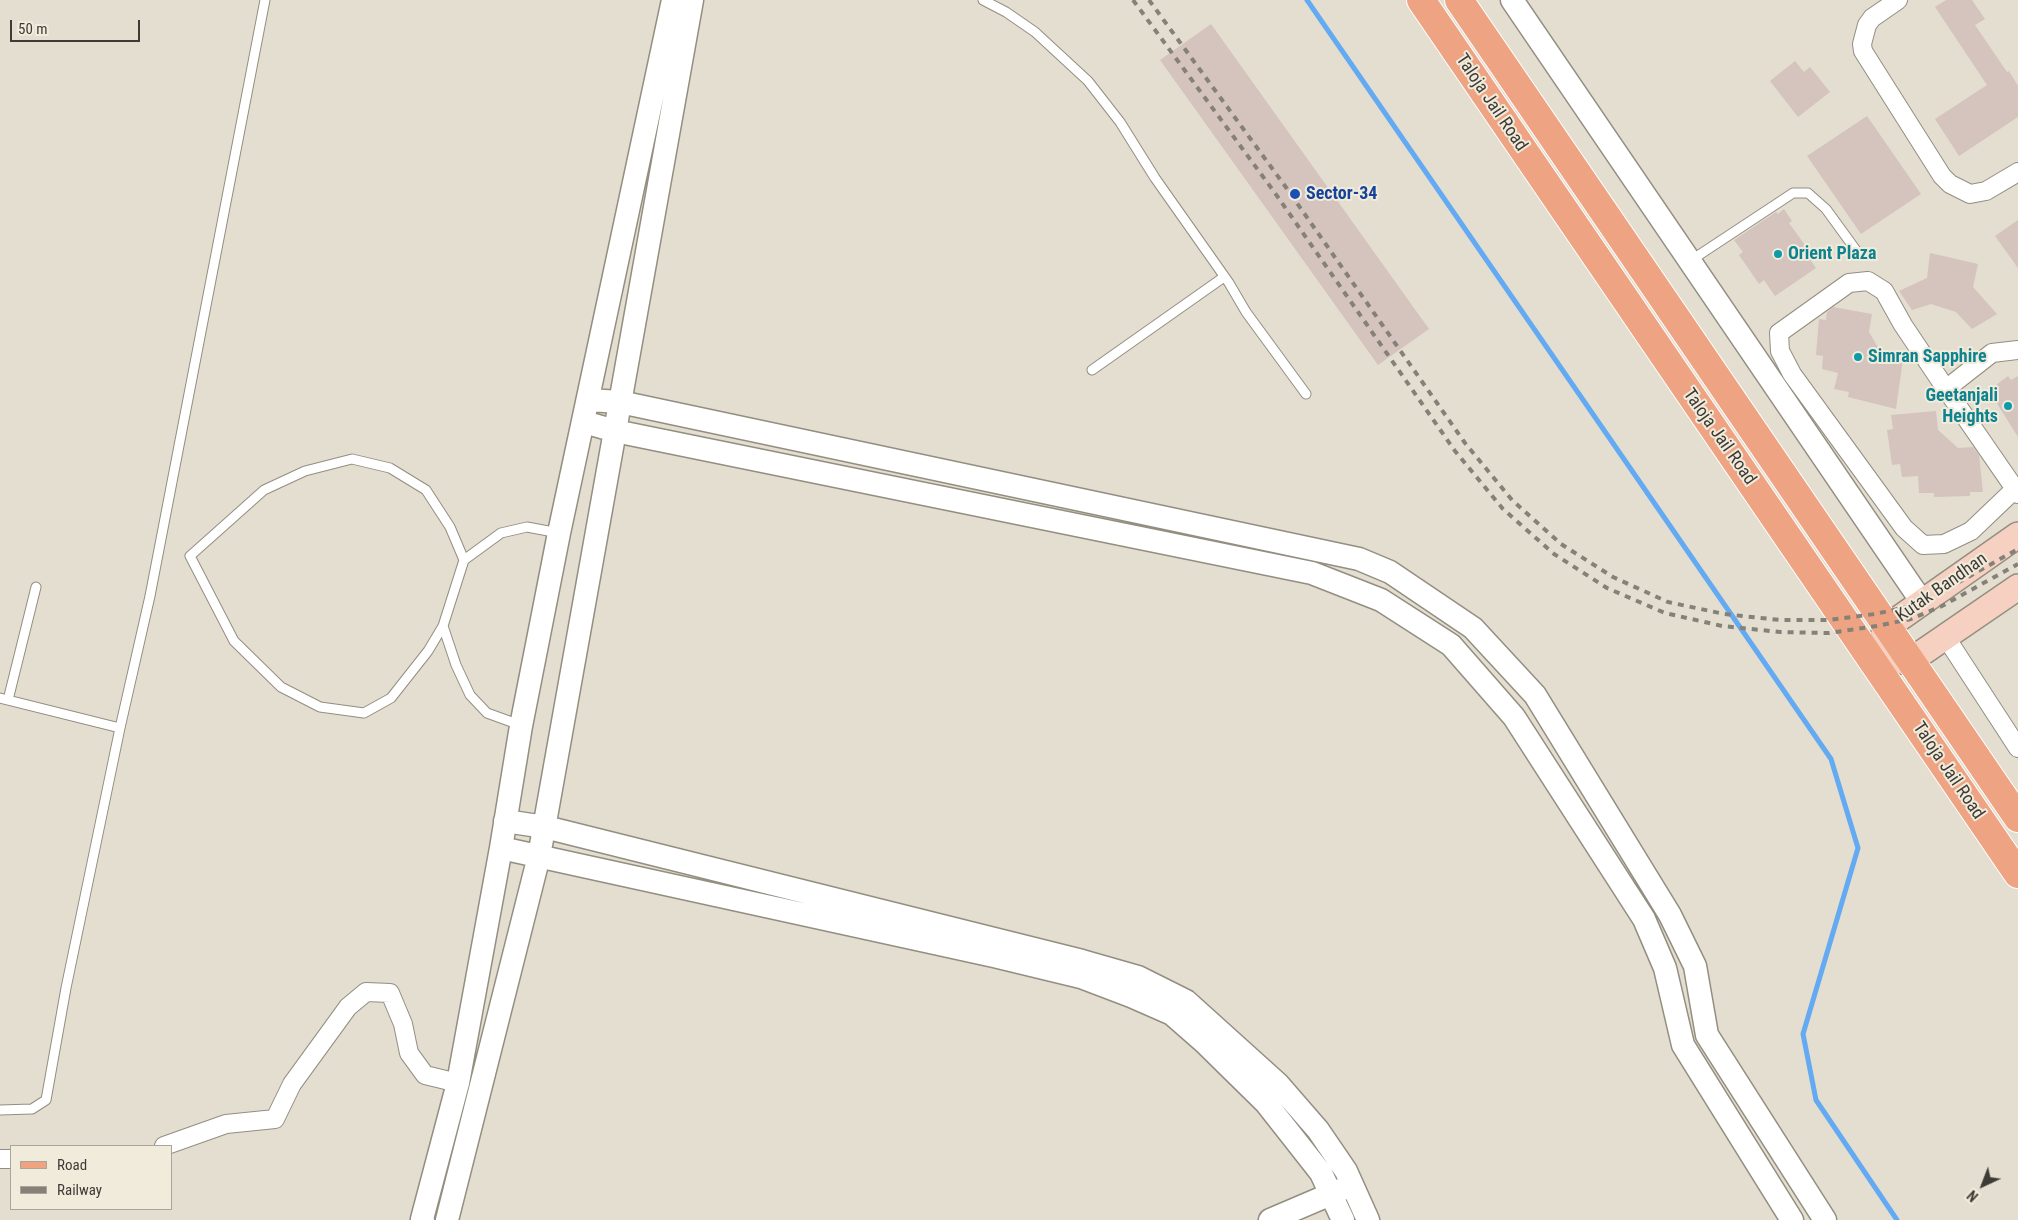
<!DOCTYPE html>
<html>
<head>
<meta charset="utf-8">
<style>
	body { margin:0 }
	#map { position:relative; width:2018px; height:1220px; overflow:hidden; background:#e3decf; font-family:"Roboto Condensed",sans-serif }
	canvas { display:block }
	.legend { position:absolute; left:10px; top:1145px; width:162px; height:65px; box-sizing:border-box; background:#f1ebdc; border:1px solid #a9a599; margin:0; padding:6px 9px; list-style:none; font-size:15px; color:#3d3b35 }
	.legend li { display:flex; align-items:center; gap:10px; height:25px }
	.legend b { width:25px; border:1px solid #a9a599 }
	.north { position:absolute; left:1958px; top:1160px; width:50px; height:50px; -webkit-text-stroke:4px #f1ebdc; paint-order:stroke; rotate:223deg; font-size:14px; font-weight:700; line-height:20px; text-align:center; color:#3d3b35 }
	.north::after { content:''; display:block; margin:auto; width:18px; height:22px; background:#3d3b35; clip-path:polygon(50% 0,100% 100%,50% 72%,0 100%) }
	.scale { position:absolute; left:10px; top:20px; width:130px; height:22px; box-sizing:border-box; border:2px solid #3d3b35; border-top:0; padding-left:6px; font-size:15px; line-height:18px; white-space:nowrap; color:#3d3b35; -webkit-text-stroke:4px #f1ebdc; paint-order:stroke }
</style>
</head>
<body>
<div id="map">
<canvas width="2018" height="1220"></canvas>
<ul class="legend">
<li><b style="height:6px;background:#eea383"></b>Road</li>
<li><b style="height:6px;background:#858178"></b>Railway</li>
</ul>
<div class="north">N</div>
<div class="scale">50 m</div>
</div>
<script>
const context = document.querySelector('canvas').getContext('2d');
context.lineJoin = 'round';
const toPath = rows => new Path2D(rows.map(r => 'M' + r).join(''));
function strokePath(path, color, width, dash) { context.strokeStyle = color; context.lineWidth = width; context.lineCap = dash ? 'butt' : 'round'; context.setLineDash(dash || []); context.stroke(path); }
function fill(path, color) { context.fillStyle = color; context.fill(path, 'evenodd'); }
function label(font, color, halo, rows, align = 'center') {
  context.font = font + ' "Roboto Condensed",sans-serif'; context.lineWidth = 4; context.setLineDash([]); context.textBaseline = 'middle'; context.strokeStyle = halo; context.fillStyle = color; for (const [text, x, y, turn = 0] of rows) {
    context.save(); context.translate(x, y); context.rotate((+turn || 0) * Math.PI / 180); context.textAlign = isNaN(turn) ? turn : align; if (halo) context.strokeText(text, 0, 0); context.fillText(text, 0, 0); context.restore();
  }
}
const stream = toPath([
	[1307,0,1831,759,1858,848,1803,1034,1816,1100,1897,1220]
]);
const building = toPath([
	[1946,0,1972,0,1985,19,1975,25,2007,72,2009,71,2018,86,2018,117,1959,156,1935,119,1987,85,1935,7],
	[1211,24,1429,329,1378,365,1160,60],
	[1795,61,1804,72,1810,67,1830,92,1798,117,1770,81],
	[1867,116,1921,194,1861,234,1807,156],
	[1784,209,1792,221,1789,223,1815,259,1811,261,1816,268,1775,296,1764,280,1759,284,1739,255,1743,252,1734,240,1776,212,1778,214],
	[2018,220,2018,268,1995,236],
	[1930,253,1978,264,1973,287,1997,314,1972,329,1956,312,1931,304,1912,310,1899,291,1927,278],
	[1833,307,1872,314,1869,332,1883,356,1903,359,1896,409,1848,397,1849,392,1834,389,1838,373,1822,369,1823,356,1816,355,1819,319,1826,320,1827,312],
	[2008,376,2011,380,2018,376,2018,437,1993,397,1997,395,1992,388],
	[1936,411,1938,430,1958,448,1973,447,1979,455,1983,492,1970,492,1970,496,1934,497,1934,493,1919,493,1918,476,1902,477,1900,464,1892,465,1887,430,1893,429,1891,415]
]);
const service = toPath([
	[983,0,1006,12,1035,32,1088,81,1120,122,1155,178,1229,283,1246,312,1306,394],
	[1690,261,1793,193,1808,193,1826,209,1858,253],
	[1092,370,1224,277],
	[464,560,501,533,527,527,559,533],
	[443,626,464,560,450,527,426,490,390,468,352,459,305,471,264,490,190,556,234,641,281,687,320,707,364,713,391,698,428,651,443,626,456,665,470,695,487,713,520,725],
	[0,698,120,728],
	[8,700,36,587],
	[0,1110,32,1109,46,1100,66,988,120,728,150,596,265,0]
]);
const minor = toPath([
	[1898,0,1872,18,1867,25,1862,44,1863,51,1942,176,1950,184,1970,194,1986,191,2018,172],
	[1946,389,1992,353,2018,350],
	[2015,489,1971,531,1944,544,1923,545,1904,528,1792,374,1780,351,1779,333,1849,283,1868,281,1884,291,1903,325,1946,389,2015,489,2018,494],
	[1945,636,2018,748],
	[164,1146,226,1124,275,1119,292,1084,348,1007,366,992,390,993,403,1024,409,1053,425,1075,458,1083],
	[0,1159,11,1159]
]);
const tertiary = toPath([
	[1512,0,1922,602],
	[589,400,620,402,1359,559,1390,572,1473,628,1535,695,1670,915,1695,966,1707,1035,1825,1220],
	[584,422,615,431,1312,573,1381,600,1451,645,1514,717,1644,919,1665,968,1683,1045,1792,1220],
	[505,821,545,827,1082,961,1138,977,1186,1001,1278,1084,1318,1130,1346,1171,1368,1220],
	[501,848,994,956,1081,977,1131,996,1172,1014,1204,1042,1266,1103,1321,1173,1343,1220],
	[423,1220,422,1219,458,1083,501,848,521,726,559,533,673,0],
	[447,1220,539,856,692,0],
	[1270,1220,1345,1188]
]);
const secondary = toPath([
	[2018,535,1887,627,1873,661,1910,661,2018,587]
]);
const primary = toPath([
	[1421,0,2018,874],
	[1459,0,2018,818]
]);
const rail = toPath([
	[1133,0,1275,193,1455,451,1503,509,1554,554,1607,588,1665,613,1722,626,1780,632,1829,633,1877,626,1911,619,1942,606,2018,564],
	[1149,0,1285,186,1465,443,1512,500,1561,544,1613,577,1668,602,1724,614,1780,620,1828,620,1875,614,1907,607,1936,595,2018,549]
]);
const markers = [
	[1295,194,6,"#1a4fb4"],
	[1778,254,5,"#0f9aa8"],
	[1858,357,5,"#0f9aa8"],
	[2008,406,5,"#0f9aa8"]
];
const streetNames = [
	["Taloja Jail Road",1491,103,56],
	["Taloja Jail Road",1719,437,55],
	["Kutak Bandhan",1942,588,-35],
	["Taloja Jail Road",1948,771,56]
];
const transitNames = [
	["Sector-34",1306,194]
];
const cultureNames = [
	["Orient Plaza",1788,254],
	["Simran Sapphire",1868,357],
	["Geetanjali",1998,396,"right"],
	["Heights",1998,417,"right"]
];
strokePath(stream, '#63aaf2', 5);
fill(building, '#d4c4bd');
strokePath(service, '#938e80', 11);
strokePath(minor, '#938e80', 20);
strokePath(tertiary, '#938e80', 25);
strokePath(secondary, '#938e80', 28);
strokePath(primary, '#fff', 30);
strokePath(service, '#fff', 9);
strokePath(minor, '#fff', 18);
strokePath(tertiary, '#fff', 22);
strokePath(secondary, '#f6d1c1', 25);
strokePath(primary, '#eea383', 28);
strokePath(rail, '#858178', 4, [6, 6]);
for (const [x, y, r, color] of markers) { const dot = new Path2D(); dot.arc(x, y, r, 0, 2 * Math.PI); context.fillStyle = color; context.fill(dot); strokePath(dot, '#f1ebdc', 2); }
label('18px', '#3d3b35', '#f1ebdc', streetNames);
label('bold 18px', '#164399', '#f1ebdc', transitNames, 'left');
label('bold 18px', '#0d838f', '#f1ebdc', cultureNames, 'left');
</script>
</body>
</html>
